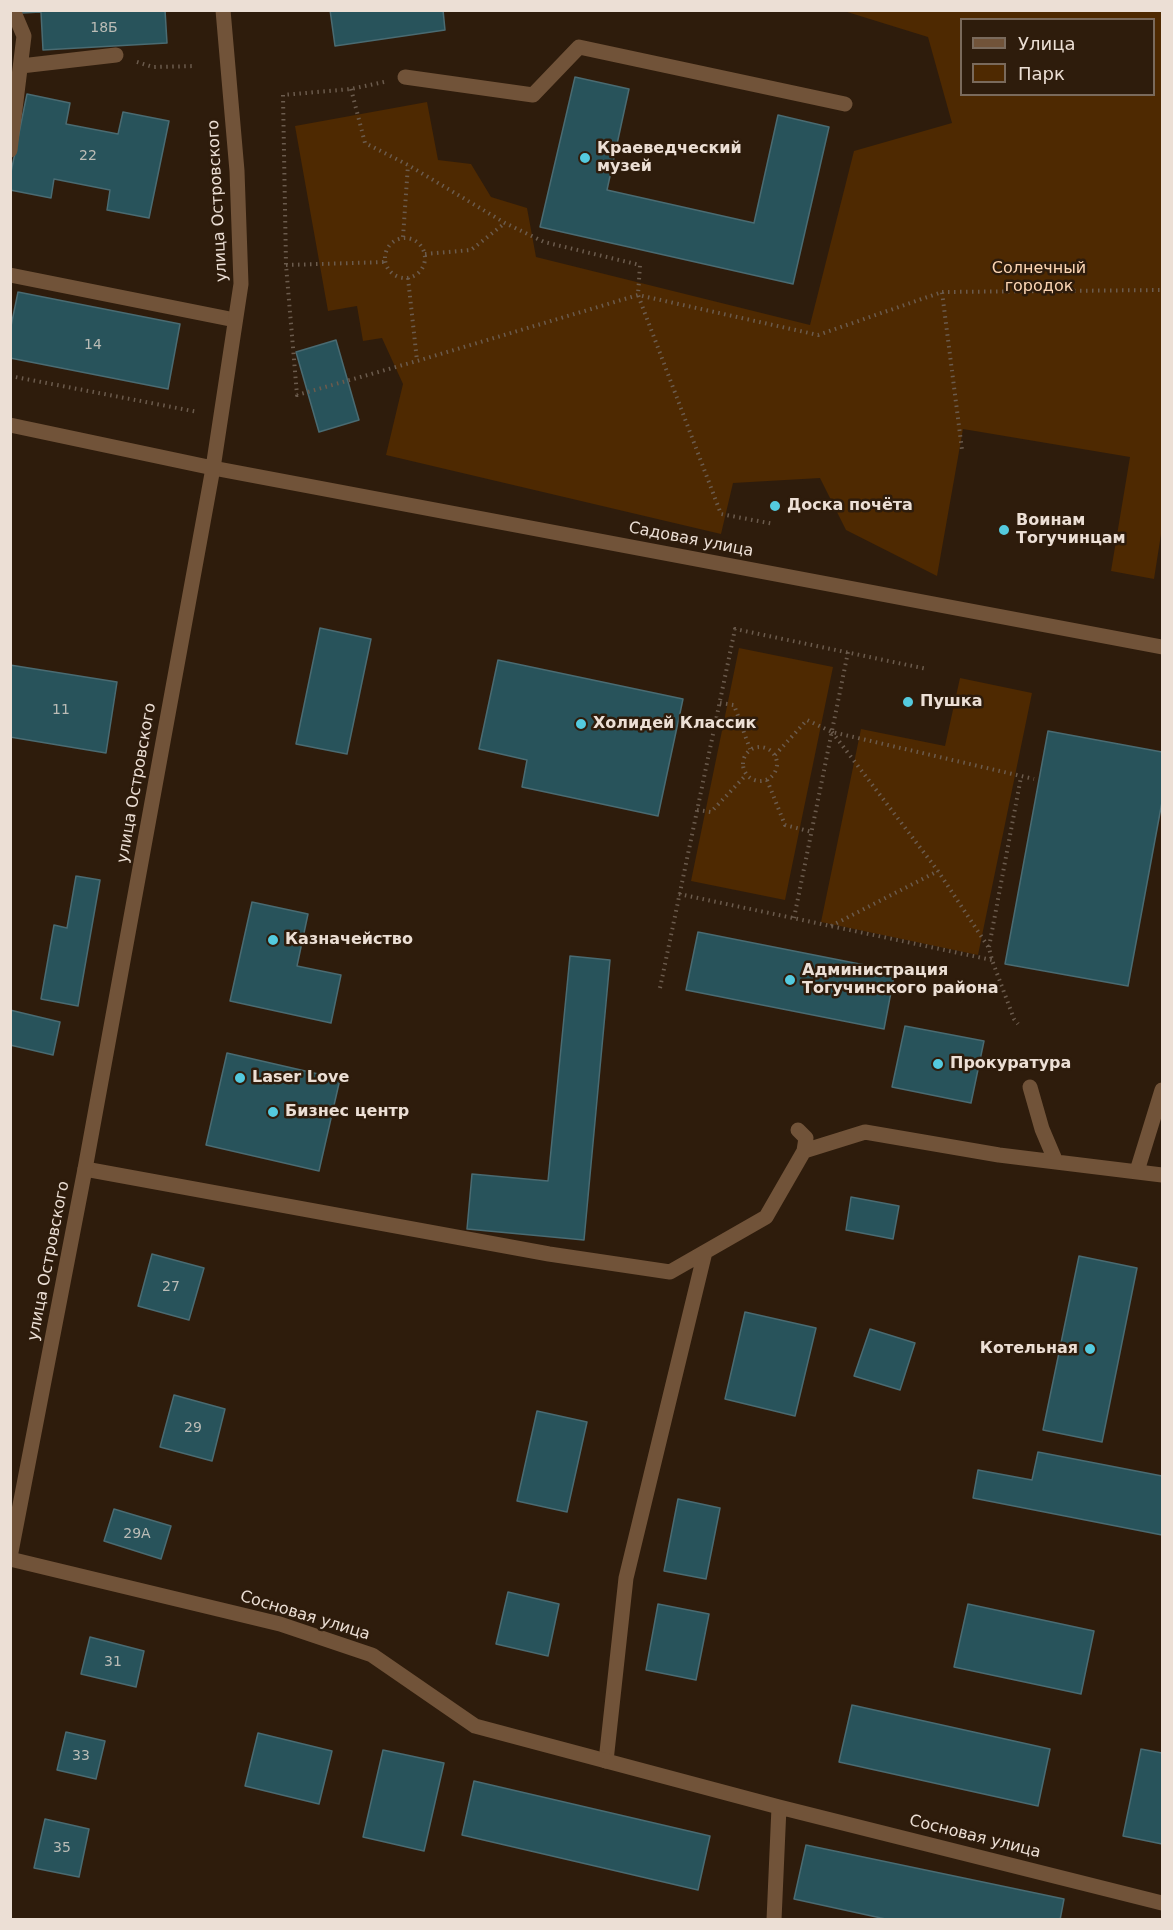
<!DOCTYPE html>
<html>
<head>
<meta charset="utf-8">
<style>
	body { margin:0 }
	#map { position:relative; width:1173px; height:1930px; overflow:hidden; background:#2e1c0c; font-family:"DejaVu Sans",sans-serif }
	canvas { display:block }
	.frame { position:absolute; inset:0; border:12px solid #ecdfd5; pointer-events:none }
	.legend { position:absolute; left:960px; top:18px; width:195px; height:78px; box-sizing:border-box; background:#2e1c0c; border:2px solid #7a6a5c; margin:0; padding:8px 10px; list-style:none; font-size:18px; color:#ecdfd5 }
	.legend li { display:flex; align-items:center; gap:12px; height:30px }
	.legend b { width:30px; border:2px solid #7a6a5c }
</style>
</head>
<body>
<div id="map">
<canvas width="1173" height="1930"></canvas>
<div class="frame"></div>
<ul class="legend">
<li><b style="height:8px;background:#715339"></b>Улица</li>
<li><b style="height:16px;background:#4e2901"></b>Парк</li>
</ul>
</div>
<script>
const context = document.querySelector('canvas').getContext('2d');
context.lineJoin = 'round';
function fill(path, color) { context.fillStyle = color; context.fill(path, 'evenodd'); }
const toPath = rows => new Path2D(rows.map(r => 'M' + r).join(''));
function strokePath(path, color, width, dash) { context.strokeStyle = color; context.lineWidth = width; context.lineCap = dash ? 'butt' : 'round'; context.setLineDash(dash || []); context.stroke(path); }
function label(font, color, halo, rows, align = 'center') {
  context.font = font + ' "DejaVu Sans",sans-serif'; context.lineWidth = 5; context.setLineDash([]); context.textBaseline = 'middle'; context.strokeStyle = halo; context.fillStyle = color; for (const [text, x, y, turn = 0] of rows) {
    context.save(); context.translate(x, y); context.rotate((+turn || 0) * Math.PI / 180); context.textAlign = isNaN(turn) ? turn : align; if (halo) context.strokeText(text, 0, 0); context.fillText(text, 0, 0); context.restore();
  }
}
const green = toPath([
	[844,11,1162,11,1162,528,1154,579,1111,571,1130,457,963,429,937,576,846,530,820,478,733,483,721,534,386,455,403,384,382,338,363,341,357,306,328,311,295,126,427,102,438,160,471,164,491,197,527,208,536,257,810,325,854,151,952,123,928,37],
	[962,20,1154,20,1154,94,962,94],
	[739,648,833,667,785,900,691,881],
	[960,678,1032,693,978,955,821,922,861,729,945,746]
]);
const building = toPath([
	[21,10,165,10,167,43,43,50,41,12,21,13,21,10],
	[330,10,443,10,445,30,335,46,330,10],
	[575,77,629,89,607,190,754,223,778,115,829,127,793,284,540,227,575,77],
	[27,94,70,103,66,124,118,134,123,112,169,121,149,218,107,210,110,190,54,179,51,198,10,190,10,177,27,94],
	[18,292,180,324,168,389,10,358,10,331,18,292],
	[336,340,359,420,319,432,296,352,336,340],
	[320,628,371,639,347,754,296,744,320,628],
	[498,660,683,699,658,816,522,787,527,760,479,749,498,660],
	[10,665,117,682,106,753,10,737,10,665],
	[1048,731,1162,752,1162,802,1128,986,1005,964,1048,731],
	[76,876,100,880,78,1006,41,999,54,925,67,928,76,876],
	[252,902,308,914,297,966,341,975,331,1023,230,1001,252,902],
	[698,932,895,971,884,1029,686,990,698,932],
	[570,956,610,960,584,1240,467,1229,472,1174,548,1181,570,956],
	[10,1010,60,1022,53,1055,10,1045,10,1010],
	[905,1026,984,1041,971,1103,892,1087,905,1026],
	[227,1053,340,1079,319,1171,206,1145,227,1053],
	[851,1197,899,1206,893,1239,846,1230,851,1197],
	[152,1254,204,1268,189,1320,138,1306,152,1254],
	[1079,1256,1137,1268,1102,1442,1043,1430,1079,1256],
	[745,1312,816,1328,795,1416,725,1399,745,1312],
	[870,1329,915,1343,900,1390,854,1376,870,1329],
	[174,1395,225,1409,212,1461,160,1447,174,1395],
	[537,1411,587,1422,567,1512,517,1501,537,1411],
	[1038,1452,1162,1476,1162,1535,973,1498,978,1470,1032,1480,1038,1452],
	[678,1499,720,1508,706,1579,664,1571,678,1499],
	[114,1509,171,1526,161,1559,104,1541,114,1509],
	[508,1592,559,1604,548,1656,496,1644,508,1592],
	[658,1604,709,1614,696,1680,646,1670,658,1604],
	[968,1604,1094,1631,1081,1694,954,1667,968,1604],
	[90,1637,144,1651,136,1687,81,1674,90,1637],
	[852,1705,1050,1749,1038,1806,839,1762,852,1705],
	[66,1732,105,1741,96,1779,57,1770,66,1732],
	[258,1733,332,1751,319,1804,245,1786,258,1733],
	[1141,1749,1162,1753,1162,1844,1123,1836,1141,1749],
	[383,1750,444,1763,424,1851,363,1837,383,1750],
	[474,1781,710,1836,698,1890,462,1835,474,1781],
	[45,1819,89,1829,79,1877,34,1868,45,1819],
	[806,1845,1064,1899,1060,1920,890,1920,794,1899,806,1845]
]);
const path = toPath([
	[137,62,153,67,196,66],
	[384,82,351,89,283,95,286,265,297,395,417,361,638,295,818,335,942,292,962,450],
	[351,89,365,143,408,165,505,223,544,242,640,265,638,295,721,514,774,524],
	[403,237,408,165],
	'385 258a20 20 0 1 1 40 0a20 20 0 1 1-40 0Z',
	[425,254,471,250,505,223],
	[286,265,386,262],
	[408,278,417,361],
	[942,292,1162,290],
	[10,376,198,412],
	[720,703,734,705,750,749],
	[832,732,938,871,989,948,992,960,1014,1019,1018,1024],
	'743 764a17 17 0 1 1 34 0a17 17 0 1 1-34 0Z',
	[775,755,807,720,832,732,1034,779],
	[767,780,785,825,812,832],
	[697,810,711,812,746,775],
	[679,894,992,960],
	[794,918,848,652],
	[831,926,938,871],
	[989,947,1021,777],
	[660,988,735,629,927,669]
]);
const service = toPath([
	[21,66,116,55],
	[405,77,533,95,579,47,845,104],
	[10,150,24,36,13,10],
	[10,275,235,320],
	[1030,1087,1042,1129,1056,1162],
	[798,1130,806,1138,804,1151],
	[85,1169,549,1254,670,1272,766,1217,804,1151,865,1132,999,1155,1162,1175],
	[1137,1171,1162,1090],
	[606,1761,626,1578,705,1252]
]);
const minor = toPath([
	[213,468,1162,647],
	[10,1559,280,1624,372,1655,475,1726,779,1807,1162,1903],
	[774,1920,779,1807]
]);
const tertiary = toPath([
	[10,425,213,468],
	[10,1557,85,1169,213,468,241,284,237,171,223,10]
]);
const markers = [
	[585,158,6,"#54cade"],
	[775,506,6,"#54cade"],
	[1004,530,6,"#54cade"],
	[908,702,6,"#54cade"],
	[581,724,6,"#54cade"],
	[273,940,6,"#54cade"],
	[790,980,6,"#54cade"],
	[938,1064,6,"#54cade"],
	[240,1078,6,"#54cade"],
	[273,1112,6,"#54cade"],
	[1090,1349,6,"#54cade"]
];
const numberNames = [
	["18Б",104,28],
	["22",88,156],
	["14",93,345],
	["11",61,710],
	["27",171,1287],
	["29",193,1428],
	["29А",137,1534],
	["31",113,1662],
	["33",81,1756],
	["35",62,1848]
];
const poiNames = [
	["Краеведческий",597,149],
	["музей",597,167],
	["Доска почёта",787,506],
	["Воинам",1016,521],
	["Тогучинцам",1016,539],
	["Пушка",920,702],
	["Холидей Классик",593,724],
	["Казначейство",285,940],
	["Администрация",802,971],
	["Тогучинского района",802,989],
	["Прокуратура",950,1064],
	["Laser Love",252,1078],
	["Бизнес центр",285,1112],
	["Котельная",1078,1349,"right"]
];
const streetNames = [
	["улица Островского",218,201,-93],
	["Садовая улица",691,540,11],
	["улица Островского",137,783,-80],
	["улица Островского",49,1261,-79],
	["Сосновая улица",305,1616,17],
	["Сосновая улица",975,1837,14]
];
const parkNames = [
	["Солнечный",1039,269],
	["городок",1039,287]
];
fill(green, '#4e2901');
fill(building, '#28535b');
strokePath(building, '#4a6b72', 1.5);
strokePath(path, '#6b5b4d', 4, [1.5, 4.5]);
strokePath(service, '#715339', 15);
strokePath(minor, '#715339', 15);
strokePath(tertiary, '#715339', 15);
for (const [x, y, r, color] of markers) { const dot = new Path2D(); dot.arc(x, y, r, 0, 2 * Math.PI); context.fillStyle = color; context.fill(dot); strokePath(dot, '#2e1c0c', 2); }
label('14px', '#bbbcb6', null, numberNames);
label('bold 16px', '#ecdfd5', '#2e1c0c', poiNames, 'left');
label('16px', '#ecdfd5', '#2e1c0c', streetNames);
label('16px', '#fcd5b4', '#2e1c0c', parkNames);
</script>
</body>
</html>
